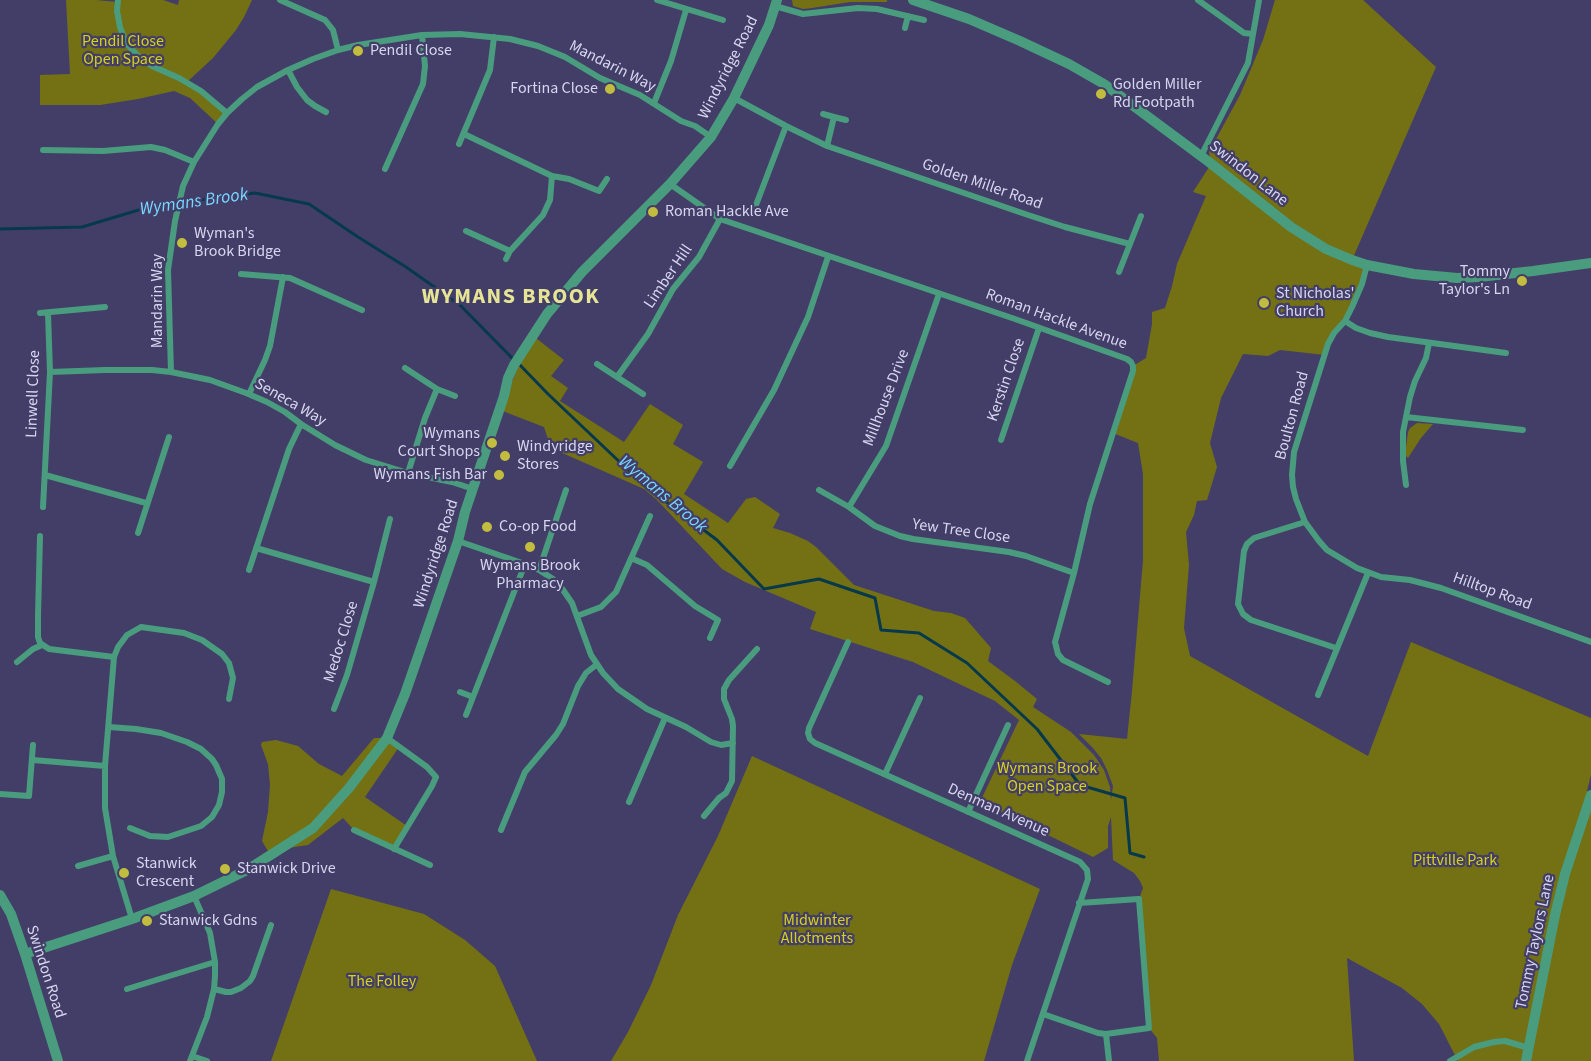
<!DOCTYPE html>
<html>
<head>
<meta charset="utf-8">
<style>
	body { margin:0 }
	canvas { display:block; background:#423e68 }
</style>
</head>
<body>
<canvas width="1591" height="1061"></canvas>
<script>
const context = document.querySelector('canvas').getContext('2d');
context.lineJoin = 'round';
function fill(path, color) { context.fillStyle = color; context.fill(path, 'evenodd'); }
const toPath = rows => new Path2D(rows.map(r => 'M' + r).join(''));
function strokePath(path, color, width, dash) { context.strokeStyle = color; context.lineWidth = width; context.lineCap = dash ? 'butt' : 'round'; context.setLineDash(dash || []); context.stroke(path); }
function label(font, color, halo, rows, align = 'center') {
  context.font = font + ' "Source Sans 3",sans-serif'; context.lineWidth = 4.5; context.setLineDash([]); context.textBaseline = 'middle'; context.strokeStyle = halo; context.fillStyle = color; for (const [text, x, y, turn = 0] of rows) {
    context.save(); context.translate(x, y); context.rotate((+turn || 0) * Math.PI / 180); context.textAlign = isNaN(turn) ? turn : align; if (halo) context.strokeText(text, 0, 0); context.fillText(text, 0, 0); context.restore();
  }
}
const green = toPath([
	[66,0,96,0,117,2,118,0,163,0,178,5,179,0,252,0,244,17,236,30,213,58,187,82,227,113,218,124,190,98,174,91,138,99,100,105,40,105,40,75,70,74],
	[792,0,887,0,887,2,850,2,812,8,803,9,793,6],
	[1275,0,1363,0,1436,67,1352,260,1367,265,1352,307,1334,333,1325,355,1280,350,1268,356,1243,354,1221,398,1210,443,1217,467,1207,500,1197,501,1194,515,1186,532,1189,565,1184,628,1190,656,1368,756,1411,642,1591,718,1591,775,1587,791,1591,793,1591,1061,1458,1061,1439,1024,1422,1004,1402,988,1347,958,1354,1061,1159,1061,1157,1038,1149,1028,1139,899,1143,888,1140,881,1134,873,1113,860,1111,817,1108,826,1108,848,1093,857,980,802,1019,720,995,701,913,662,810,629,816,612,745,582,722,569,657,500,644,489,551,448,544,427,500,410,532,335,564,360,551,376,568,388,560,401,624,442,650,404,683,425,673,444,703,462,684,494,728,523,746,499,755,497,780,514,773,528,790,533,808,541,816,547,854,585,934,611,951,613,965,618,991,648,988,661,1015,681,1037,699,1033,707,1071,732,1094,755,1104,770,1110,787,1111,800,1113,786,1107,770,1101,758,1092,747,1079,734,1127,739,1132,691,1143,560,1143,474,1138,443,1113,433,1133,366,1146,358,1152,324,1152,312,1165,308,1172,286,1177,264,1206,196,1193,192,1211,164,1209,152,1240,95,1263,40],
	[1417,423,1433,424,1421,438,1408,458,1405,455,1408,432,1410,428],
	[374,738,387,738,399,747,365,797,407,826,394,849,354,830,343,818,308,845,281,849,271,856,262,841,268,812,270,785,268,764,261,745,262,742,276,740,298,746,319,764,342,776],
	[752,756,1040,889,1012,965,984,1061,611,1061,628,1032,651,985,678,915,718,836],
	[331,889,424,914,465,940,495,966,537,1061,271,1061]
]);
const stream = toPath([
	[0,229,82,227,152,206,255,193,309,204,358,237,406,267,460,305,514,360],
	[519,364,548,394,645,486,717,540,764,589,819,579,875,598,881,630,919,633,967,663,1037,729,1080,785,1125,798,1130,853,1144,857]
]);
const minor = toPath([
	[118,0,117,11,120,27,126,43,138,56,152,66,179,78,201,91,227,113],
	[280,0,325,20,333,30,338,50],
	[657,0,723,20],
	[1198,0,1244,33,1253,34],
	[775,6,803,14,858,8,877,9,924,20],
	[905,28,908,16],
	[288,70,297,87,307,100,315,106,326,112],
	[734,98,786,126,827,146,1028,215,1065,227,1130,244],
	[654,103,671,61,686,10],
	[823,114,834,117,827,146],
	[834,117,846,120],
	[464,134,552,176,569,179,599,191,607,179],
	[459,144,490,70,494,37],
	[43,150,103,151,151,147,165,150,194,162],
	[1201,156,1248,63,1259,0],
	[385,169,423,84,425,66,422,35],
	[670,184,720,219,1015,319,1127,359,1131,362,1133,366,1133,371,1090,504,1074,573,1055,642,1058,654,1063,660,1108,682],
	[756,205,786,126],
	[466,231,510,251],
	[506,259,510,251,543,215,550,200,552,176],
	[1367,265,1362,284,1352,307,1345,321,1334,333,1328,344,1294,452,1292,475,1293,487,1296,499,1305,522,1319,541,1327,550,1357,568,1381,577,1410,580,1441,588,1591,642],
	[1119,272,1141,216],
	[241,274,290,278,362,310],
	[40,313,105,307],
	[1345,321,1356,328,1370,333,1388,337,1506,353],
	[597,364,643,394],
	[405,368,437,389,455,396],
	[50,372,105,370,152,370,171,372,210,380,246,393,267,402,285,412,301,424,335,445,366,460,408,473,452,482,473,489],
	[171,372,168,270,175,221,183,186,194,162,218,124,227,113,242,99,257,87,288,70,313,59,338,50,358,45,422,35,460,34,510,39,538,46,565,57,600,78,640,95,681,121,695,126,711,137],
	[617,377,648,334,673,289,699,257,720,219],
	[249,394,265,360,270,346,283,277],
	[1406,417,1523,430],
	[1001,440,1039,328],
	[730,466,774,390,808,317,828,257],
	[408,473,425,418,437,389],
	[45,475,146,503],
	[1406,485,1403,461,1403,432,1410,397,1415,381,1426,358,1429,343],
	[819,490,849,507,875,526,900,536,913,539,1009,552,1026,556,1074,573],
	[43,507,50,372,48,313],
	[849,507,886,446,939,294],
	[1305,522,1254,538,1247,544,1244,551,1238,604,1243,614,1251,620,1336,648],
	[138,533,169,437],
	[40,536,38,616,38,637,40,643,49,649,114,657],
	[458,541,525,564,539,570,553,579,561,587,572,603,591,655,603,673,618,689,647,709,686,727,711,742,721,745,733,743],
	[256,548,374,582],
	[631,558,647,565,695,606,718,620,710,638],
	[249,570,289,449,301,424],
	[539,570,566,490],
	[577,616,601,607,616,592,650,516],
	[848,642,809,728,808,733,810,739,815,743,1080,862,1087,870,1088,879,1027,1061],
	[17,662,33,649,42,645],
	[460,692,473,697],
	[1318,695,1368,573],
	[334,709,347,675,374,582,390,519],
	[466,715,525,564],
	[109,727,136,729,161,733,187,742,201,749,212,759,216,765,222,779,222,792,219,805,212,817,201,826,168,837,150,836,130,828],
	[387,738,427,767,436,777,432,786,394,849],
	[33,760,105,766],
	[885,774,920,698],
	[0,794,29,796,33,745],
	[629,802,665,718],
	[968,812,1008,725],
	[704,816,719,798,726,793,732,781,733,726,732,719,724,699,724,689,729,680,757,649],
	[354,830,430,865],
	[501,830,525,772,556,735,563,724,578,686,586,673,596,665],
	[78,866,113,856],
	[132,919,113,856,105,808,105,766,114,657,118,647,127,635,141,627,184,633,202,640,222,654,229,663,233,678,229,699],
	[127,989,215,962],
	[214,989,226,992,231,992,241,988,250,981,253,976,271,925],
	[1043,1014,1098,1033,1106,1034,1149,1028,1139,899,1079,903],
	[1106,1034,1109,1061],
	[192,1056,207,1061],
	[190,1061,207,1017,214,989,215,976,215,962,210,933,194,896],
	[1450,1061,1474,1047,1494,1042,1505,1041,1529,1048]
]);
const tertiary = toPath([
	[913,0,969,19,1020,41,1069,64,1104,84,1209,162,1291,227,1326,249,1352,260,1367,265,1414,274,1457,278,1479,277,1533,271,1591,263],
	[0,895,11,914,25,954,58,1061],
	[25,954,132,919,194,896,247,870,313,828,349,788,387,738,405,694,458,541,465,512,504,396,508,378,514,365,547,314,582,272,670,184,711,137,734,98,769,25,777,0],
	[1526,1061,1555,915,1565,874,1591,795]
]);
const markers = [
	[358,51,6,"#c2bd3f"],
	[610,89,6,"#c2bd3f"],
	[1101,94,6,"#c2bd3f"],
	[653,212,6,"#c2bd3f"],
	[182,243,6,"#c2bd3f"],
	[1522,281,6,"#c2bd3f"],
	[1264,303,6,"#c2bd3f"],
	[492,443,6,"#c2bd3f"],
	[505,456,6,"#c2bd3f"],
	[499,475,6,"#c2bd3f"],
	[487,527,6,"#c2bd3f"],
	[530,547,6,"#c2bd3f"],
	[225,869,6,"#c2bd3f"],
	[124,873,6,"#c2bd3f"],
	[147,921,6,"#c2bd3f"]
];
const parkNames = [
	["Pendil Close",123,42],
	["Open Space",123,60],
	["Wymans Brook",1047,769],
	["Open Space",1047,787],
	["Pittville Park",1455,861],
	["Midwinter",817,921],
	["Allotments",817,939],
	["The Folley",382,982]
];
const poiNames = [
	["Pendil Close",370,51],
	["Golden Miller",1113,85],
	["Rd Footpath",1113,103],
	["Fortina Close",598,89,"right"],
	["Roman Hackle Ave",665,212],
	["Wyman's",194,234],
	["Brook Bridge",194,252],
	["Tommy",1510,272,"right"],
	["Taylor's Ln",1510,290,"right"],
	["St Nicholas'",1276,294],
	["Church",1276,312],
	["Wymans",480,434,"right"],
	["Court Shops",480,452,"right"],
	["Windyridge",517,447],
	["Stores",517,465],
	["Wymans Fish Bar",487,475,"right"],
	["Co-op Food",499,527],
	["Wymans Brook",530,566,"center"],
	["Pharmacy",530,584,"center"],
	["Stanwick",136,864],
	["Crescent",136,882],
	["Stanwick Drive",237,869],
	["Stanwick Gdns",159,921]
];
const streetNames = [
	["Mandarin Way",612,67,27],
	["Windyridge Road",729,68,-63],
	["Swindon Lane",1248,174,38],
	["Golden Miller Road",982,185,19],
	["Limber Hill",669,277,-56],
	["Mandarin Way",158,301,-90],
	["Roman Hackle Avenue",1056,320,20],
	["Kerstin Close",1007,380,-71],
	["Linwell Close",34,394,-88],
	["Millhouse Drive",887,398,-69],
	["Seneca Way",290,403,30],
	["Boulton Road",1293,416,-75],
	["Yew Tree Close",961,532,8],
	["Windyridge Road",437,554,-72],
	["Hilltop Road",1492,592,20],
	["Medoc Close",342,642,-73],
	["Denman Avenue",998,811,24],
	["Tommy Taylors Lane",1536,942,-78],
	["Swindon Road",45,972,72]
];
const waterNames = [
	["Wymans Brook",194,203,-8],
	["Wymans Brook",662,495,40]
];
const districtNames = [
	["WYMANS BROOK",511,298]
];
fill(green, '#747014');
strokePath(stream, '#06394b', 3);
strokePath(minor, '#4a9c7e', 6);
strokePath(tertiary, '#4a9c7e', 10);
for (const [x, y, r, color] of markers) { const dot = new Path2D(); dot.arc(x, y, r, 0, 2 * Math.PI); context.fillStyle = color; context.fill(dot); strokePath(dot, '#423e68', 2); }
label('16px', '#d7d117', '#423e68', parkNames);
label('16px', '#d6d5ef', '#423e68', poiNames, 'left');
label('16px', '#d6d5ef', '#423e68', streetNames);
label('italic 18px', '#78d7ff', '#423e68', waterNames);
context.letterSpacing = '1.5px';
label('bold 22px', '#e6e596', '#423e68', districtNames);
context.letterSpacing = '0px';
</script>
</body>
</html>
